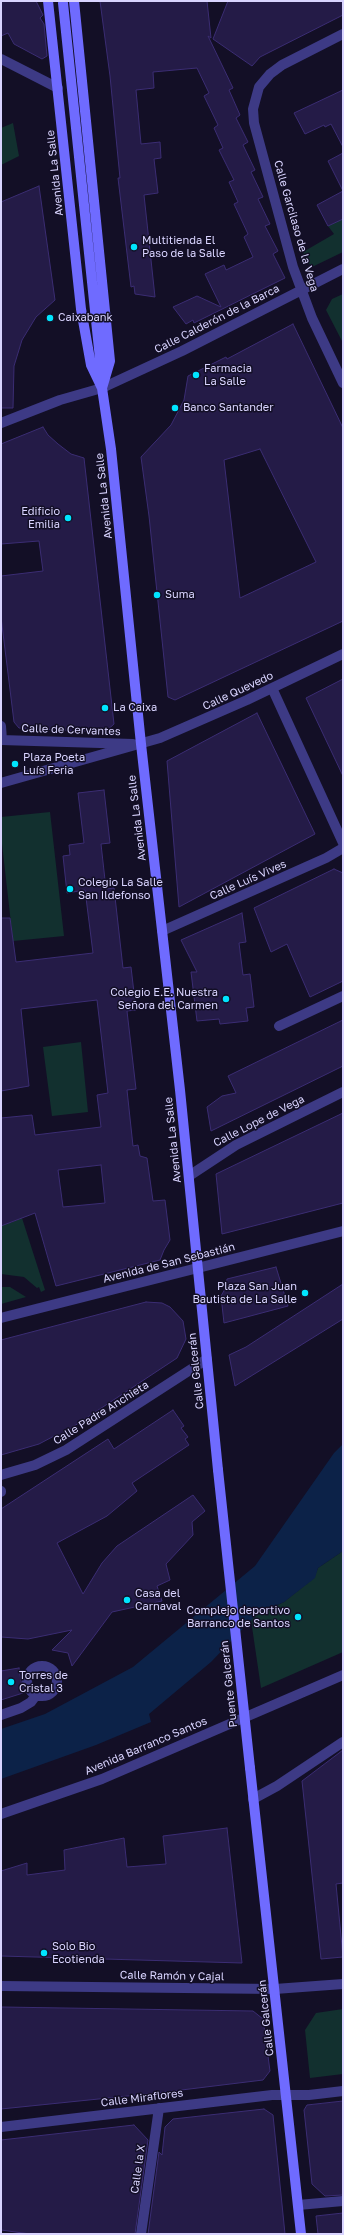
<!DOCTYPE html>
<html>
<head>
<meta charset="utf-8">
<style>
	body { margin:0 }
	#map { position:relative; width:344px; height:2235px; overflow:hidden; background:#130f26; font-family:"Golos Text",sans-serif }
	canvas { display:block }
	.frame { position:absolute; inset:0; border:2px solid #d9d4ff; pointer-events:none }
</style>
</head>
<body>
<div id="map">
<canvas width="344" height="2235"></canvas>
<div class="frame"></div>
</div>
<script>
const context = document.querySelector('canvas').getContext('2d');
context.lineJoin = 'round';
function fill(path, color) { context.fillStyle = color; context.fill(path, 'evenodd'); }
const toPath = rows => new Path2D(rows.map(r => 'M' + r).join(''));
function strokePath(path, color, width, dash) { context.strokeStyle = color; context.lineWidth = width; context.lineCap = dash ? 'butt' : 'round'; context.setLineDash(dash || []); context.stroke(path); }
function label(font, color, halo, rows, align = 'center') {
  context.font = font + ' "Golos Text",sans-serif'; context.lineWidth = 3; context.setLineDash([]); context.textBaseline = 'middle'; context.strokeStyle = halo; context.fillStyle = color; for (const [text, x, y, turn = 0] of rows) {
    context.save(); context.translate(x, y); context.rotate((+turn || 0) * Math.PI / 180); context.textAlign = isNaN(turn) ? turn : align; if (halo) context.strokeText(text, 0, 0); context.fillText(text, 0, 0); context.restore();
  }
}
const green = toPath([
	[13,123,19,156,1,165,1,128],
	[343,217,343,252,312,267,306,260,303,252,334,234,328,226],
	[343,294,343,343,326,310,332,299],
	[50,812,64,936,13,941,1,835,1,817],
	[81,1042,88,1112,52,1116,43,1047],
	[3,1204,10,1223,22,1218,45,1290,41,1292,39,1287,37,1288,24,1277,1,1274,1,1205],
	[1,1287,10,1287,26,1297,1,1304],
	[343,1551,343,1652,261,1688,251,1620,257,1614,284,1602,314,1578,318,1568],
	[343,2009,343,2074,310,2078,305,2030,316,2013]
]);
const water = toPath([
	[343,1444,343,1551,318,1568,315,1578,284,1602,257,1614,211,1662,149,1714,151,1722,96,1745,1,1779,1,1729,45,1714,133,1667,255,1566,334,1453]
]);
const building = toPath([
	[1,1,36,1,43,15,40,18,44,24,47,56,42,59,14,44,8,33,1,36,1,1],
	[100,1,207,1,211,38,208,36,233,88,229,90,240,115,236,118,248,142,243,145,255,170,251,172,263,197,258,199,270,224,265,226,278,251,273,254,285,278,194,323,193,320,186,324,173,307,197,296,221,307,205,274,224,265,226,270,253,257,244,237,248,234,234,204,238,202,229,182,234,180,219,150,223,148,214,128,218,125,204,96,209,93,197,68,153,72,154,88,136,90,141,144,160,142,161,158,154,159,158,193,144,195,155,297,135,294,134,286,131,287,118,178,120,178,110,76,100,1],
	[228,1,343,1,343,15,260,57,252,66,213,39,228,1],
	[343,90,343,147,331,124,325,127,324,125,305,134,294,113,343,90],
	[343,153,343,219,328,226,317,205,343,191,328,161,343,153],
	[39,186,55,300,36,317,22,340,14,366,13,408,1,408,1,202,39,186],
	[293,324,343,428,343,621,175,700,168,697,149,516,141,457,171,425,184,400,188,376,226,357,227,359,293,324],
	[260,449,316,562,240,598,224,460,260,449],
	[43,427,48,435,58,444,71,454,84,458,114,724,105,732,19,728,14,722,1,617,1,576,43,571,39,541,1,544,1,444,43,427],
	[343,679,343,776,306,698,343,679],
	[257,713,315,834,179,907,167,761,257,713],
	[104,790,110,843,101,844,106,889,114,888,123,968,131,967,136,1010,127,1011,136,1089,127,1090,133,1146,138,1145,140,1156,147,1158,153,1201,165,1200,170,1240,164,1250,160,1260,56,1286,35,1213,1,1226,1,1118,32,1115,35,1135,101,1127,97,1095,108,1093,97,1000,21,1009,29,1086,1,1091,1,918,10,918,16,962,93,953,85,890,67,893,63,856,70,855,69,845,84,843,78,793,104,790],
	[101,1165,105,1203,63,1207,58,1170,101,1165],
	[334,869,343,873,343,981,310,997,287,944,271,952,254,908,334,869],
	[242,913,246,942,239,943,243,975,250,974,254,1007,246,1008,248,1021,220,1024,219,1019,197,1021,191,972,197,972,181,940,242,913],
	[343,1020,343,1066,211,1131,207,1107,222,1096,236,1093,228,1076,343,1020],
	[343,1113,343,1203,222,1234,216,1174,343,1113],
	[276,1267,288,1306,224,1323,221,1296,225,1289,227,1279,276,1267],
	[343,1284,343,1319,235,1386,229,1355,246,1347,343,1284],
	[146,1302,162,1303,170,1307,183,1321,186,1339,177,1358,56,1438,56,1435,39,1444,1,1455,1,1340,146,1302],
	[173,1410,184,1426,181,1428,188,1437,185,1439,189,1445,132,1483,137,1491,107,1516,57,1543,83,1594,102,1563,117,1546,193,1495,205,1511,192,1522,193,1535,166,1564,170,1580,157,1586,162,1601,112,1612,72,1666,68,1653,52,1650,72,1630,28,1639,1,1637,1,1509,108,1439,114,1449,173,1410],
	[19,1668,23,1693,1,1700,1,1671,19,1668],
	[343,1750,343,1883,336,1884,343,1957,321,1959,302,1781,343,1750],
	[227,1828,242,1963,1,1956,1,1871,27,1863,27,1875,65,1870,64,1850,124,1838,127,1867,166,1864,163,1836,227,1828],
	[1,2007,253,2011,263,2019,270,2071,263,2080,157,2093,1,2109,1,2007],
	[343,2101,343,2195,325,2196,312,2184,304,2110,307,2105,343,2101],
	[264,2109,273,2115,285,2234,148,2234,159,2152,162,2155,165,2127,173,2119,264,2109],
	[134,2125,148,2140,135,2234,30,2234,1,2230,1,2140,134,2125],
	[343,2213,343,2234,318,2234,316,2216,343,2213]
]);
const minor = toPath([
	[343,34,282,65,270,74,259,87,253,109,254,123,293,267,312,318,343,383],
	[1,423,60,400,102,388,182,351,343,269],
	[272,688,343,843],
	[1,726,2,740],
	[1,740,133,744],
	[1,783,160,738,247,700,343,654],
	[162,931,326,858,343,848],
	[279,1026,343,996],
	[189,1176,236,1145,343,1092],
	[1,1475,35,1465,66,1450,207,1359],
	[1,1491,1,1492],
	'27 1681a15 15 0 1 1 30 0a15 15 0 1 1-30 0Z',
	[1,1715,21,1708,31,1702,37,1694],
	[253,1799,277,1786,343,1742],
	[1,1814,102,1779,343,1675],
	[1,1986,275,1989,343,1984],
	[1,2127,272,2095,309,2095,343,2091],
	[298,2205,343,2201],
	[141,2234,159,2108]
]);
const tertiary = toPath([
	[1,59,58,88],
	[1,1318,343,1231]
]);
const secondary = toPath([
	[48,1,81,309,91,365,102,388,111,449,141,744,180,1090,218,1470],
	[74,1,110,361,102,388],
	[63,3,102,378],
	[250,1768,301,2234]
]);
const secondaryBridge = toPath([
	[218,1470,250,1768]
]);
const markers = [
	[134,247,4,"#00e5ff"],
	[50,318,4,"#00e5ff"],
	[196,375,4,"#00e5ff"],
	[175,408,4,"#00e5ff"],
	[68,518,4,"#00e5ff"],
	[157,595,4,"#00e5ff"],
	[105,708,4,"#00e5ff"],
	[15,764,4,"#00e5ff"],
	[70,889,4,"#00e5ff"],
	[226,999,4,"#00e5ff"],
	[305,1293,4,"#00e5ff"],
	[127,1600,4,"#00e5ff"],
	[298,1617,4,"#00e5ff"],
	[11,1682,4,"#00e5ff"],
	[44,1953,4,"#00e5ff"]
];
const streetNames = [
	["Avenida La Salle",55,173,-96],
	["Calle Garcilaso de la Vega",296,226,74],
	["Calle Calderón de la Barca",217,319,-27],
	["Avenida La Salle",104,496,-96],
	["Calle Quevedo",238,691,-25],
	["Calle de Cervantes",71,730,2],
	["Avenida La Salle",137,818,-97],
	["Calle Luís Vives",248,880,-24],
	["Calle Lope de Vega",259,1121,-27],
	["Avenida La Salle",173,1140,-96],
	["Avenida de San Sebastián",169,1263,-14],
	["Calle Galcerán",196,1371,-96],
	["Calle Padre Anchieta",101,1413,-32],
	["Puente Galcerán",229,1684,-96],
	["Avenida Barranco Santos",146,1746,-23],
	["Calle Ramón y Cajal",172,1976,1],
	["Calle Galcerán",266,2018,-96],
	["Calle Miraflores",142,2098,-7],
	["Calle la X",138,2169,-82]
];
const poiNames = [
	["Multitienda El",142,241],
	["Paso de la Salle",142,254],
	["Caixabank",58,318],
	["Farmacia",204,369],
	["La Salle",204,382],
	["Banco Santander",183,408],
	["Edificio",60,512,"right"],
	["Emilia",60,525,"right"],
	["Suma",165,595],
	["La Caixa",113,708],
	["Plaza Poeta",23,758],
	["Luís Feria",23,771],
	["Colegio La Salle",78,883],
	["San Ildefonso",78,896],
	["Colegio E.E. Nuestra",218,993,"right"],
	["Señora del Carmen",218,1006,"right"],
	["Plaza San Juan",297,1287,"right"],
	["Bautista de La Salle",297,1300,"right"],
	["Casa del",135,1594],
	["Carnaval",135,1607],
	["Complejo deportivo",290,1611,"right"],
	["Barranco de Santos",290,1624,"right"],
	["Torres de",19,1676],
	["Cristal 3",19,1689],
	["Solo Bio",52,1947],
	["Ecotienda",52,1960]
];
fill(green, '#12302f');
fill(water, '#0c2248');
fill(building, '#241b47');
strokePath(building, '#3b2d73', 1);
strokePath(minor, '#3d3a85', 10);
strokePath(tertiary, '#3d3a85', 10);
strokePath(secondary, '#6f6bff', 10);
strokePath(secondaryBridge, '#6f6bff', 10);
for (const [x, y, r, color] of markers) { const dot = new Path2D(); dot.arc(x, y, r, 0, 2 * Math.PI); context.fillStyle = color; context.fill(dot); strokePath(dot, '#130f26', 1.5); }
label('11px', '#d9d4ff', '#130f26', streetNames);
label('11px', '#d9d4ff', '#130f26', poiNames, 'left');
</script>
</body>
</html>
